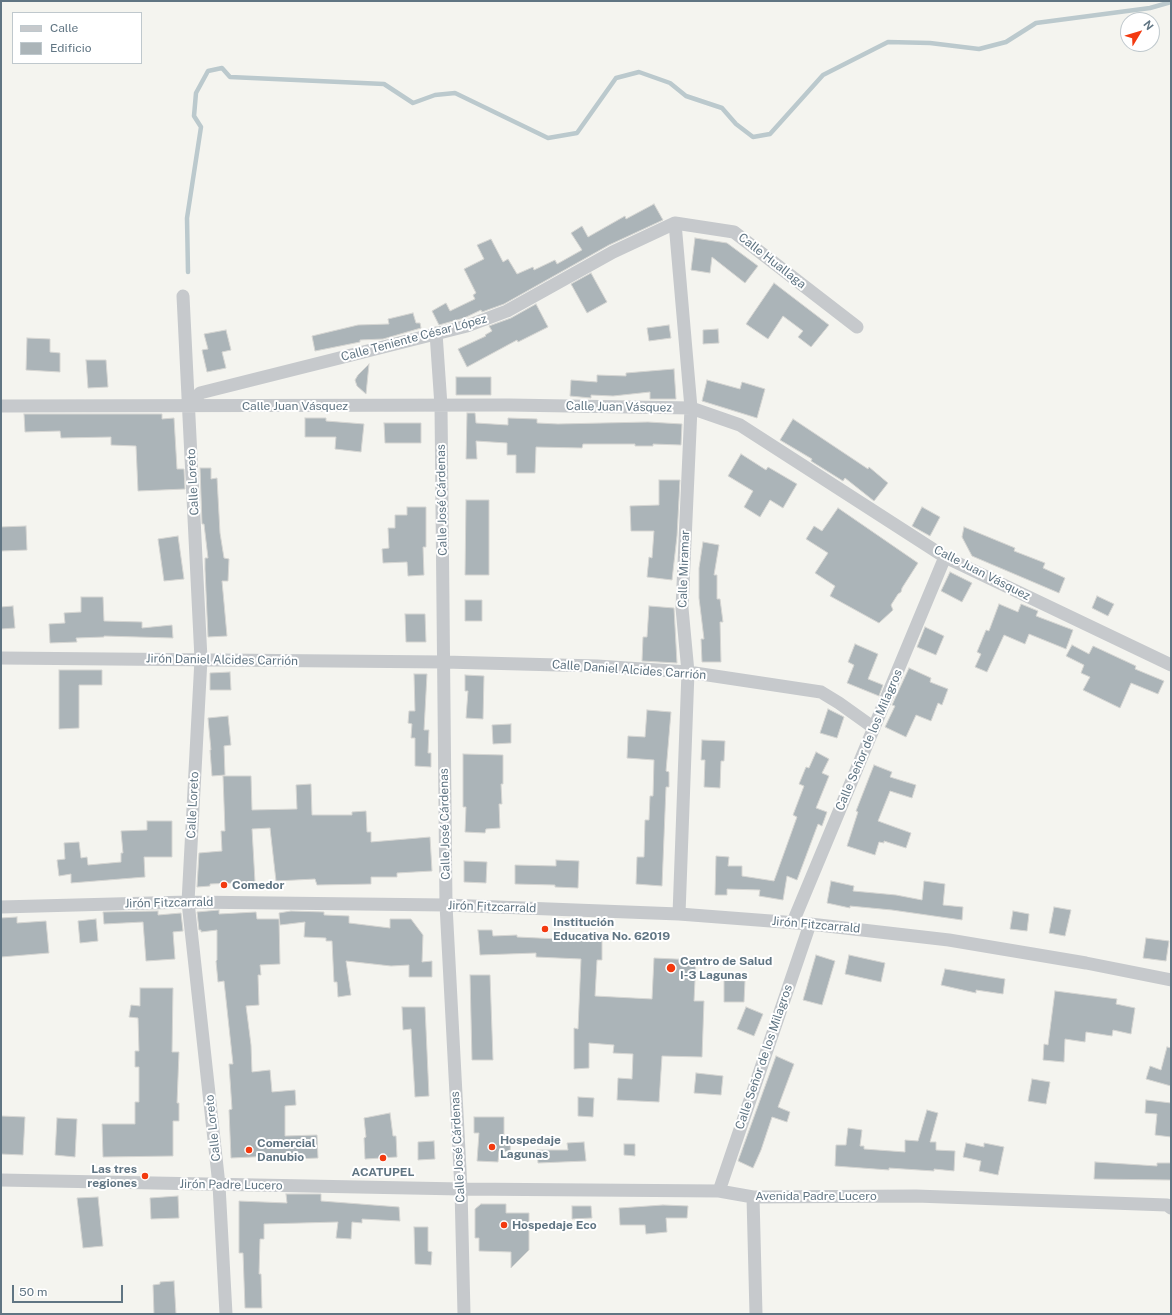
<!DOCTYPE html>
<html>
<head>
<meta charset="utf-8">
<style>
	body { margin:0 }
	#map { position:relative; width:1172px; height:1315px; overflow:hidden; background:#f4f4ef; font-family:"Public Sans",sans-serif }
	canvas { display:block }
	.frame { position:absolute; inset:0; border:2px solid #607583; pointer-events:none }
	.legend { position:absolute; left:12px; top:12px; width:130px; height:52px; box-sizing:border-box; background:#fff; border:1px solid #bfc8cd; margin:0; padding:5px 7px; list-style:none; font-size:12px; color:#607583 }
	.legend li { display:flex; align-items:center; gap:8px; height:20px }
	.legend b { width:20px; border:1px solid #bfc8cd }
	.north { position:absolute; left:1120px; top:12px; width:40px; height:40px; box-sizing:border-box; background:#fff; border:1px solid #bfc8cd; border-radius:50%; rotate:52deg; font-size:11px; font-weight:700; line-height:16px; text-align:center; color:#607583 }
	.north::after { content:''; display:block; margin:auto; width:14px; height:18px; background:#f33a10; clip-path:polygon(50% 0,100% 100%,50% 72%,0 100%) }
	.scale { position:absolute; left:12px; top:1285px; width:111px; height:18px; box-sizing:border-box; border:2px solid #607583; border-top:0; padding-left:5px; font-size:12px; line-height:14px; white-space:nowrap; color:#607583; -webkit-text-stroke:3px #fff; paint-order:stroke }
</style>
</head>
<body>
<div id="map">
<canvas width="1172" height="1315"></canvas>
<div class="frame"></div>
<ul class="legend">
<li><b style="height:5px;background:#c6c9cc"></b>Calle</li>
<li><b style="height:11px;background:#abb4b8"></b>Edificio</li>
</ul>
<div class="north">N</div>
<div class="scale">50 m</div>
</div>
<script>
const context = document.querySelector('canvas').getContext('2d');
context.lineJoin = 'round';
const toPath = rows => new Path2D(rows.map(r => 'M' + r).join(''));
function strokePath(path, color, width, dash) { context.strokeStyle = color; context.lineWidth = width; context.lineCap = dash ? 'butt' : 'round'; context.setLineDash(dash || []); context.stroke(path); }
function fill(path, color) { context.fillStyle = color; context.fill(path, 'evenodd'); }
function label(font, color, halo, rows, align = 'center') {
  context.font = font + ' "Public Sans",sans-serif'; context.lineWidth = 4; context.setLineDash([]); context.textBaseline = 'middle'; context.strokeStyle = halo; context.fillStyle = color; for (const [text, x, y, turn = 0] of rows) {
    context.save(); context.translate(x, y); context.rotate((+turn || 0) * Math.PI / 180); context.textAlign = isNaN(turn) ? turn : align; if (halo) context.strokeText(text, 0, 0); context.fillText(text, 0, 0); context.restore();
  }
}
const stream = toPath([
	[188,272,187,218,201,127,194,116,196,93,208,71,222,68,230,77,384,84,413,103,435,95,455,93,548,138,577,133,616,78,639,72,670,83,686,96,722,108,736,124,753,137,770,134,823,75,888,42,930,43,979,49,1006,42,1036,23,1150,8,1171,2]
]);
const building = toPath([
	[654,204,663,220,609,245,504,304,482,312,481,310,464,318,439,325,432,311,446,303,450,311,475,299,473,295,476,293,464,269,484,259,477,245,491,239,503,262,508,259,517,274,533,267,534,270,555,260,557,264,582,250,571,233,582,226,588,237,625,216,626,219,654,204],
	[695,238,727,243,758,266,745,283,712,257,710,273,691,270,695,238],
	[591,273,607,302,587,313,571,284,591,273],
	[774,283,829,325,811,347,798,337,803,331,783,316,768,339,746,324,774,283],
	[536,304,548,327,518,342,517,340,467,367,458,349,486,336,485,335,492,331,489,326,511,318,536,304],
	[413,313,416,323,420,323,421,328,383,339,360,340,360,342,315,351,312,336,358,325,389,324,388,319,413,313],
	[669,325,671,338,649,341,647,328,669,325],
	[718,329,719,343,703,344,703,330,718,329],
	[226,330,231,350,222,352,226,368,207,372,202,350,208,349,204,334,226,330],
	[27,338,50,339,50,352,60,353,60,372,26,370,27,338],
	[86,360,106,360,108,387,88,388,86,360],
	[369,364,366,394,357,386,355,380,358,375,369,364],
	[674,369,676,399,650,399,650,392,613,396,591,395,591,398,570,396,571,380,597,382,597,375,626,376,626,373,674,369],
	[456,377,491,377,491,395,456,395,456,377],
	[707,380,740,389,742,382,765,389,757,418,702,401,707,380],
	[467,413,475,413,476,423,508,425,508,418,537,419,537,423,558,424,648,422,682,424,681,445,653,444,653,446,635,446,635,444,583,444,582,448,536,447,535,473,516,473,516,455,507,455,507,443,476,441,477,459,466,459,467,413],
	[24,414,162,414,162,419,174,418,177,469,184,469,185,489,138,491,136,446,111,445,111,437,61,438,60,431,25,432,24,414],
	[305,418,326,418,326,421,364,424,361,452,335,449,336,437,305,437,305,418],
	[793,419,868,469,869,467,888,483,874,501,845,478,843,481,811,461,812,459,780,440,793,419],
	[384,423,421,423,421,443,385,443,384,423],
	[741,454,766,470,768,467,797,484,783,508,770,500,760,517,744,507,753,491,728,476,741,454],
	[200,468,211,468,211,479,217,478,220,533,224,558,229,559,228,581,222,581,227,636,208,637,205,569,205,558,208,558,204,524,202,524,200,468],
	[659,480,680,480,677,536,672,580,647,577,649,557,652,558,654,531,631,531,630,506,659,505,659,480],
	[466,500,489,500,489,575,465,575,466,500],
	[407,507,426,507,426,547,423,547,424,575,408,576,407,562,383,563,382,549,389,548,388,528,395,528,395,515,407,515,407,507],
	[922,507,940,517,930,536,912,526,922,507],
	[838,508,918,563,902,588,901,592,898,594,891,605,893,610,879,623,830,596,835,586,815,573,828,553,806,539,814,526,822,531,838,508],
	[26,526,27,550,1,551,1,527,26,526],
	[964,527,1015,548,1014,551,1045,563,1043,568,1065,578,1059,593,972,556,962,537,964,527],
	[178,536,184,579,164,581,158,539,178,536],
	[703,542,719,545,714,575,717,575,717,599,720,599,723,622,720,622,721,662,702,662,701,639,704,639,699,598,699,568,703,542],
	[950,572,972,583,962,602,941,591,950,572],
	[1097,596,1114,604,1108,616,1092,608,1097,596],
	[81,597,103,597,104,621,142,622,142,628,172,625,173,638,104,636,104,637,76,638,77,642,50,643,49,624,65,623,64,613,81,612,81,597],
	[465,600,482,600,482,621,465,621,465,600],
	[999,604,1018,612,1021,604,1038,611,1036,616,1073,630,1066,649,1029,634,1025,644,1004,635,987,672,975,667,981,654,977,652,986,630,989,631,999,604],
	[13,606,15,628,1,629,1,607,13,606],
	[649,606,674,608,677,663,642,661,643,637,647,637,649,606],
	[405,614,425,614,426,642,406,642,405,614],
	[925,627,944,636,936,655,917,647,925,627],
	[855,644,878,654,868,679,883,685,879,696,847,683,854,665,848,662,855,644],
	[1072,645,1089,654,1093,646,1136,666,1135,669,1164,681,1158,694,1131,683,1120,708,1083,690,1090,677,1081,673,1084,665,1066,656,1072,645],
	[909,668,931,678,930,682,948,689,942,705,938,703,931,721,916,715,906,737,885,727,895,706,892,705,909,668],
	[59,670,102,670,102,685,79,685,79,728,59,729,59,670],
	[230,672,231,690,210,690,210,673,230,672],
	[414,674,427,674,424,730,429,730,428,753,431,753,431,767,415,766,415,738,411,738,412,724,408,723,409,711,415,711,414,674],
	[465,675,484,676,483,719,466,718,468,691,465,691,465,675],
	[828,709,844,717,837,738,820,733,828,709],
	[647,710,671,712,666,771,669,772,669,787,666,787,662,886,636,884,637,857,644,857,645,820,649,820,650,796,653,796,654,760,627,758,628,736,645,737,647,710],
	[228,716,231,745,224,746,225,775,212,776,210,750,211,750,208,718,228,716],
	[511,724,511,743,493,744,492,725,511,724],
	[702,740,725,741,724,761,721,761,720,788,704,787,705,760,701,760,702,740],
	[816,752,829,759,822,773,829,776,816,808,827,812,822,826,818,824,797,880,787,876,783,900,759,896,760,890,727,889,727,895,715,895,716,856,729,857,728,866,742,866,742,876,774,881,797,817,793,815,804,786,799,784,806,767,809,768,816,752],
	[463,754,503,755,503,784,501,784,502,804,499,804,500,828,486,829,485,833,465,832,466,807,463,807,463,754],
	[874,765,892,772,890,777,916,785,912,798,890,791,878,821,911,833,906,848,884,841,884,843,879,842,875,855,847,846,858,812,856,811,874,765],
	[223,776,251,776,252,810,297,809,296,785,311,784,312,815,352,815,352,812,366,811,367,832,371,832,371,842,430,837,432,871,397,873,397,877,371,877,371,884,317,885,315,879,276,881,270,828,252,829,255,882,210,884,210,886,197,887,199,853,222,851,221,831,225,831,223,776],
	[147,821,172,821,172,857,144,857,145,877,71,883,71,874,59,876,57,860,65,859,64,843,79,842,81,858,87,857,88,865,121,862,121,853,123,853,121,831,147,830,147,821],
	[556,860,579,861,578,888,555,887,555,885,515,884,515,865,556,866,556,860],
	[464,861,487,862,486,883,464,882,464,861],
	[831,881,854,886,853,891,896,895,922,900,924,881,945,884,943,905,963,907,962,920,892,910,850,906,850,908,827,903,831,881],
	[1054,907,1071,910,1065,936,1049,933,1054,907],
	[219,910,219,914,256,912,257,919,279,919,280,964,260,965,261,975,258,975,259,1005,246,1006,251,1045,252,1072,270,1070,272,1092,295,1090,296,1105,285,1106,285,1136,317,1135,318,1158,295,1159,295,1157,274,1157,274,1156,231,1158,229,1110,232,1109,229,1064,233,1064,224,981,218,982,216,961,217,960,217,930,201,932,201,930,199,930,197,912,219,910],
	[158,911,158,915,181,913,183,931,173,932,175,959,146,961,143,922,104,924,103,912,158,911],
	[291,911,324,912,324,915,349,916,349,923,390,928,390,919,411,919,423,935,422,962,432,961,432,977,409,977,409,965,391,966,346,961,351,995,338,997,337,982,334,982,332,941,326,941,326,938,304,937,305,922,280,925,279,913,291,911],
	[1013,911,1029,914,1027,931,1010,929,1013,911],
	[17,917,17,923,46,921,49,953,1,957,1,918,17,917],
	[96,919,98,941,80,943,78,921,96,919],
	[478,930,492,930,493,936,517,935,517,937,602,941,602,960,597,960,595,996,652,999,654,958,696,960,694,1001,704,1001,702,1057,662,1056,659,1102,617,1100,618,1078,632,1079,633,1054,613,1053,614,1045,589,1043,589,1068,574,1069,574,1028,578,1029,581,959,536,957,536,953,480,955,478,930],
	[1146,938,1169,941,1166,961,1143,958,1146,938],
	[816,955,835,961,822,1005,803,1000,816,955],
	[849,955,885,963,881,982,845,974,849,955],
	[945,969,1005,979,1003,994,976,990,976,993,941,985,945,969],
	[470,975,490,975,493,1060,472,1060,470,975],
	[724,980,745,981,744,1002,724,1002,724,980],
	[140,988,173,988,172,1052,179,1052,177,1103,179,1103,179,1121,173,1121,173,1156,103,1157,102,1124,135,1124,135,1102,139,1102,139,1067,135,1067,135,1051,139,1051,138,1018,129,1017,131,1005,140,1006,140,988],
	[1055,991,1117,999,1116,1004,1135,1008,1131,1034,1113,1030,1112,1036,1086,1032,1085,1042,1065,1039,1064,1062,1043,1060,1044,1044,1048,1045,1055,991],
	[402,1007,425,1007,429,1096,415,1097,411,1029,403,1030,402,1007],
	[746,1007,763,1014,754,1036,737,1029,746,1007],
	[1167,1047,1171,1048,1171,1086,1146,1079,1150,1066,1161,1070,1167,1047],
	[776,1056,794,1064,778,1107,790,1112,787,1122,772,1117,761,1150,753,1168,738,1161,776,1056],
	[696,1073,723,1076,721,1095,694,1093,696,1073],
	[1032,1079,1050,1082,1046,1104,1028,1101,1032,1079],
	[578,1097,594,1098,593,1117,578,1116,578,1097],
	[1146,1100,1171,1103,1171,1137,1155,1135,1157,1114,1145,1113,1146,1100],
	[927,1110,938,1113,930,1142,936,1142,936,1150,955,1151,954,1171,934,1169,934,1171,889,1168,889,1170,835,1166,836,1145,846,1145,848,1128,862,1130,860,1146,864,1146,864,1149,905,1152,905,1140,918,1141,927,1110],
	[390,1113,393,1136,396,1136,397,1157,365,1159,364,1138,366,1137,364,1118,390,1113],
	[1,1116,25,1117,23,1155,1,1154,1,1116],
	[474,1117,504,1117,504,1138,511,1138,510,1152,499,1151,498,1162,477,1161,479,1133,474,1133,474,1117],
	[57,1118,77,1119,75,1157,55,1155,57,1118],
	[434,1141,435,1159,418,1160,418,1142,434,1141],
	[584,1142,586,1161,538,1163,537,1150,568,1150,567,1143,584,1142],
	[966,1143,984,1147,984,1143,1004,1147,998,1175,979,1171,981,1161,963,1157,966,1143],
	[624,1144,635,1144,635,1156,624,1155,624,1144],
	[1095,1162,1157,1166,1157,1163,1171,1163,1171,1180,1094,1179,1095,1162],
	[286,1194,321,1194,321,1201,399,1207,400,1221,362,1219,362,1223,352,1222,351,1239,336,1238,338,1222,264,1224,264,1239,260,1239,259,1274,261,1274,262,1308,245,1308,243,1253,239,1253,239,1201,287,1203,286,1194],
	[178,1196,179,1218,151,1219,150,1198,178,1196],
	[98,1197,103,1246,83,1248,77,1198,98,1197],
	[481,1204,506,1204,506,1213,529,1213,529,1250,511,1268,511,1252,479,1251,479,1238,475,1238,475,1209,481,1204],
	[663,1205,688,1206,687,1218,666,1218,667,1232,646,1234,645,1225,620,1225,619,1208,663,1205],
	[572,1206,591,1206,592,1218,572,1219,572,1206],
	[414,1227,428,1227,428,1251,432,1252,431,1265,415,1264,414,1227],
	[174,1281,176,1314,154,1314,153,1285,160,1284,160,1282,174,1281]
]);
const minor = toPath([
	[675,223,691,408,682,608,688,672,679,914],
	[675,223,734,232,857,327],
	[183,296,201,659,188,902,219,1185,226,1314],
	[436,333,441,406,446,905,461,1189,464,1314],
	[1,406,509,405,691,408,740,425,945,557,1171,665],
	[190,407,200,393,467,326,507,311,613,252,675,223],
	[1,658,444,662,597,666,688,672,821,692,839,703,874,728],
	[1,907,188,902,446,905,679,914,810,924,949,940,1086,963,1171,980],
	[793,922,945,557],
	[1,1180,461,1189,719,1191,753,1197,916,1196,1167,1205,1171,1208],
	[719,1191,810,924],
	[753,1197,756,1314]
]);
const markers = [
	[224,885,4,"#f33a10"],
	[545,929,4,"#f33a10"],
	[671,968,5,"#f33a10"],
	[492,1147,4,"#f33a10"],
	[249,1150,4,"#f33a10"],
	[383,1158,4,"#f33a10"],
	[145,1176,4,"#f33a10"],
	[504,1225,4,"#f33a10"]
];
const streetNames = [
	["Calle Huallaga",772,261,38],
	["Calle Teniente César López",414,338,-15],
	["Calle Juan Vásquez",295,406],
	["Calle Juan Vásquez",619,407,1],
	["Calle Loreto",193,482,-93],
	["Calle José Cárdenas",442,500,-91],
	["Calle Miramar",684,569,-88],
	["Calle Juan Vásquez",982,573,27],
	["Jirón Daniel Alcides Carrión",222,660,1],
	["Calle Daniel Alcides Carrión",629,670,4],
	["Calle Señor de los Milagros",869,740,-67],
	["Calle Loreto",193,805,-87],
	["Calle José Cárdenas",445,824,-91],
	["Jirón Fitzcarrald",169,903,-1],
	["Jirón Fitzcarrald",492,907,2],
	["Jirón Fitzcarrald",816,925,5],
	["Calle Señor de los Milagros",764,1057,-71],
	["Calle Loreto",213,1128,-96],
	["Calle José Cárdenas",458,1147,-93],
	["Jirón Padre Lucero",231,1185,1],
	["Avenida Padre Lucero",816,1196]
];
const poiNames = [
	["Comedor",232,885],
	["Institución",553,922],
	["Educativa No. 62019",553,936],
	["Centro de Salud",680,961],
	["I-3 Lagunas",680,975],
	["Hospedaje",500,1140],
	["Lagunas",500,1154],
	["Comercial",257,1143],
	["Danubio",257,1157],
	["Las tres",137,1169,"right"],
	["regiones",137,1183,"right"],
	["ACATUPEL",383,1172,"center"],
	["Hospedaje Eco",512,1225]
];
strokePath(stream, '#bbc9cd', 4.5);
fill(building, '#abb4b8');
strokePath(building, '#d5d5d2', 1);
strokePath(minor, '#c6c9cc', 13);
for (const [x, y, r, color] of markers) { const dot = new Path2D(); dot.arc(x, y, r, 0, 2 * Math.PI); context.fillStyle = color; context.fill(dot); strokePath(dot, '#fff', 1.5); }
label('12px', '#607583', '#fff', streetNames);
label('bold 12px', '#607583', '#fff', poiNames, 'left');
</script>
</body>
</html>
